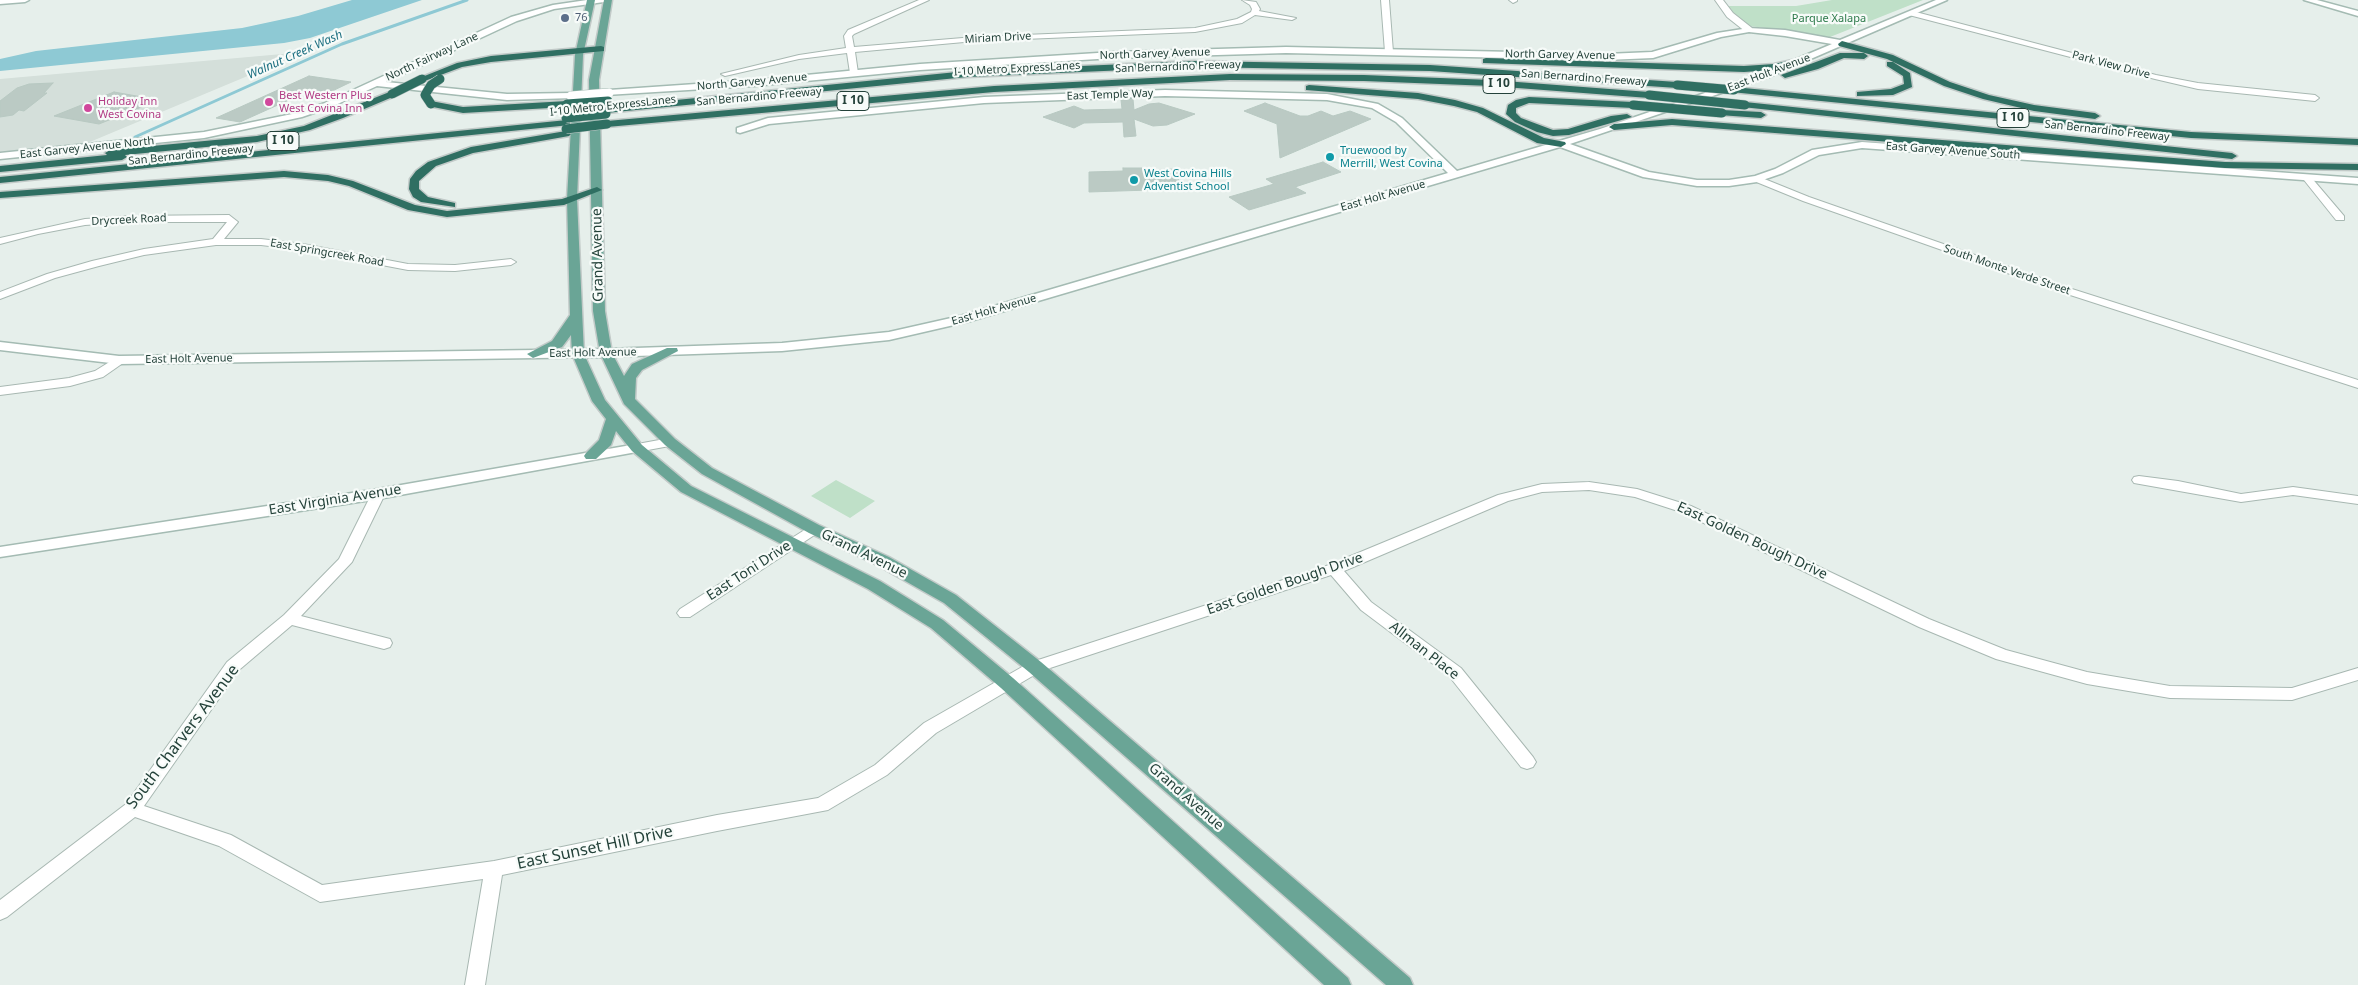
<!DOCTYPE html>
<html>
<head>
<meta charset="utf-8">
<style>
	body { margin:0 }
	canvas { display:block; background:#e6efeb }
</style>
</head>
<body>
<canvas width="2358" height="985"></canvas>
<script>
const context = document.querySelector('canvas').getContext('2d');
context.lineJoin = 'round';
function fill(path, color) { context.fillStyle = color; context.fill(path, 'evenodd'); }
const toPath = rows => new Path2D(rows.map(r => 'M' + r).join(''));
function strokePath(path, color, width, dash) { context.strokeStyle = color; context.lineWidth = width; context.lineCap = dash ? 'butt' : 'round'; context.setLineDash(dash || []); context.stroke(path); }
function label(font, color, halo, rows, align = 'center') {
  context.font = font + ' "Noto Sans",sans-serif'; context.lineWidth = 4.5; context.setLineDash([]); context.textBaseline = 'middle'; context.strokeStyle = halo; context.fillStyle = color; for (const [text, x, y, turn = 0] of rows) {
    context.save(); context.translate(x, y); context.rotate((+turn || 0) * Math.PI / 180); context.textAlign = isNaN(turn) ? turn : align; if (halo) context.strokeText(text, 0, 0); context.fillText(text, 0, 0); context.restore();
  }
}
const built = toPath([
	[305,52,85,144,0,152,0,79]
]);
const green = toPath([
	[1832,0,1923,0,1830,37,1750,26,1740,20,1728,6,1796,6],
	[836,480,875,501,850,518,811,496]
]);
const water = toPath([
	[352,0,422,0,310,38,284,43,0,71,0,59,36,51,242,28,298,16]
]);
const stream = toPath([
	[135,137,342,44,467,0]
]);
const building = toPath([
	[309,76,351,82,326,94,309,91,240,122,216,118,309,76],
	[53,83,44,93,47,93,24,111,19,110,13,115,0,117,0,101,17,88,29,84,53,83],
	[114,92,159,100,99,124,54,116,114,92],
	[1133,99,1134,110,1149,104,1159,103,1195,114,1167,125,1153,126,1134,119,1136,136,1124,137,1123,122,1084,123,1074,128,1043,117,1074,106,1084,110,1122,109,1121,100,1133,99],
	[1265,103,1300,116,1308,116,1321,111,1333,116,1350,111,1371,119,1280,158,1277,124,1244,111,1265,103],
	[1323,162,1341,172,1295,187,1306,193,1249,210,1229,197,1274,184,1266,179,1323,162],
	[1123,168,1142,168,1142,170,1177,169,1180,189,1089,192,1089,172,1123,171,1123,168]
]);
const street = toPath([
	[919,0,929,0,854,34,852,36,854,47,975,37,1195,28,1237,19,1251,12,1252,9,1250,5,1242,0,1256,2,1260,9,1259,11,1296,18,1292,20,1255,15,1242,23,1195,32,975,41,855,52,858,73,854,75,850,73,847,53,799,59,725,76,721,74,799,55,846,48,844,36,848,30,919,0],
	[1381,0,1389,0,1393,52,1389,54,1385,52,1381,0],
	[1509,0,1517,0,1517,1,1513,3,1509,0],
	[1715,0,1723,0,1733,13,1752,28,1752,32,1746,32,1727,17,1715,0],
	[1912,11,2156,75,2198,83,2315,95,2319,98,2315,101,2198,89,2155,79,1909,15,1908,13,1912,11],
	[2307,175,2310,176,2344,216,2344,220,2336,220,2304,180,2304,176,2307,175],
	[1757,176,1809,197,2072,289,2358,380,2358,388,2064,293,1803,201,1754,181,1752,179,1757,176],
	[229,215,238,222,224,239,261,239,303,244,408,264,455,265,511,259,516,262,511,265,455,271,408,270,303,250,261,245,216,245,144,255,99,266,55,278,0,299,0,292,47,274,92,261,144,249,213,239,227,222,129,222,85,225,38,234,0,244,0,238,85,219,129,216,229,215],
	[119,356,125,360,123,363,103,377,70,386,0,395,0,387,69,378,95,371,119,356],
	[670,438,677,442,675,445,637,452,630,448,632,445,670,438],
	[2139,476,2178,481,2241,494,2293,487,2358,496,2358,504,2293,495,2241,502,2134,483,2132,480,2134,477,2139,476],
	[1589,482,1637,489,1691,506,1929,619,2006,650,2087,672,2170,686,2292,688,2358,668,2358,680,2292,700,2170,698,2087,684,1996,659,1919,627,1681,512,1635,497,1589,490,1542,492,1508,501,1344,571,1371,602,1461,668,1533,757,1536,762,1533,767,1527,769,1521,767,1449,676,1361,610,1331,575,1041,671,936,733,887,775,828,810,717,831,502,875,485,985,465,985,483,879,320,902,219,846,135,817,7,917,0,920,0,900,126,804,227,662,284,615,339,559,373,491,378,490,385,494,352,562,301,616,390,639,392,643,390,647,384,649,292,625,239,670,144,806,231,835,322,885,494,861,717,815,818,798,875,765,924,723,1029,663,1329,565,1498,495,1542,484,1589,482],
	[814,524,821,529,819,532,690,617,680,617,677,613,680,609,814,524]
]);
const secondary = toPath([
	[0,0,29,0,25,2,0,4,0,0],
	[587,0,608,0,604,2,554,9,517,21,386,82,507,94,571,93,574,94,574,98,507,100,377,86,331,107,302,117,204,138,0,159,0,153,204,132,297,113,325,103,511,17,553,5,587,0],
	[1936,0,1947,0,1769,77,1570,144,1649,172,1697,180,1729,180,1755,176,1775,169,1812,150,1862,142,2358,178,2358,184,1862,148,1819,155,1783,173,1757,182,1729,186,1697,186,1643,177,1560,147,967,322,889,340,782,351,606,357,119,364,0,350,0,342,119,356,606,349,782,343,889,332,960,316,1448,173,1396,122,1372,108,1327,100,1165,96,984,103,769,124,740,133,737,132,737,128,768,118,984,97,1165,90,1327,94,1378,104,1402,118,1457,171,1600,129,1763,73,1832,44,1785,36,1749,32,1721,37,1653,58,1606,60,1286,53,1114,58,920,70,754,86,606,95,604,93,609,90,754,80,920,64,1114,52,1286,47,1606,54,1652,52,1717,33,1749,28,1785,30,1840,40,1936,0],
	[2304,0,2317,0,2358,11,2358,16,2304,0],
	[637,444,644,448,642,451,378,499,0,557,0,547,378,489,637,444]
]);
const primary = toPath([
	[587,0,595,0,583,55,577,199,584,354,605,400,642,445,691,486,880,581,943,620,1013,678,1348,978,1351,985,1324,985,1001,688,931,628,868,589,681,492,632,451,616,431,611,445,596,459,586,459,584,456,586,453,599,440,606,419,592,401,572,354,571,335,562,347,533,358,527,354,552,341,570,315,567,199,575,55,587,0],
	[604,0,612,0,599,80,605,311,612,353,624,376,632,364,667,348,677,348,678,351,642,370,636,378,635,399,675,439,712,468,819,525,889,557,956,595,1041,662,1410,978,1413,985,1386,985,1029,672,944,603,877,565,809,533,702,474,665,445,624,404,600,353,593,311,589,80,604,0]
]);
const highway = toPath([
	[1842,41,1893,55,1950,82,1989,95,2034,105,2095,113,2100,116,2095,119,2034,111,1983,99,1944,86,1887,59,1839,46,1838,44,1842,41],
	[601,46,604,47,604,51,491,62,462,67,422,82,417,79,457,63,491,56,601,46],
	[1840,53,1864,53,1868,56,1864,59,1844,58,1818,69,1785,78,1781,75,1840,53],
	[1486,58,1744,66,1774,64,1797,59,1801,62,1774,70,1744,72,1483,63,1483,59,1486,58],
	[1195,61,1430,65,1677,82,1682,85,1677,88,1430,71,1195,67,967,77,606,113,601,110,606,107,967,71,1195,61],
	[1887,62,1893,62,1910,73,1912,87,1893,95,1857,96,1857,92,1891,89,1904,84,1903,76,1887,66,1887,62],
	[1230,74,1364,75,1491,80,1649,92,1654,95,1649,98,1491,86,1364,81,1230,80,994,92,607,127,602,124,607,121,994,86,1230,74],
	[1309,85,1418,93,1455,100,1483,108,1544,138,1565,142,1566,144,1561,147,1537,143,1477,112,1454,106,1418,99,1306,90,1306,86,1309,85],
	[1734,87,2191,132,2358,139,2358,145,2191,138,1731,92,1729,90,1734,87],
	[392,91,397,94,395,96,343,118,310,130,257,142,125,155,127,157,122,160,0,172,0,166,107,155,105,153,110,150,257,136,304,126,392,91],
	[1529,97,1633,102,1638,105,1633,108,1529,103,1516,108,1516,113,1521,118,1553,130,1568,129,1611,116,1627,114,1632,117,1569,135,1553,136,1537,132,1515,122,1506,114,1508,105,1516,100,1529,97],
	[431,101,463,107,567,101,572,104,567,107,463,113,428,106,428,102,431,101],
	[1745,102,2232,153,2237,156,2232,159,1742,107,1740,105,1745,102],
	[1722,110,1761,112,1766,115,1761,118,1719,115,1717,113,1722,110],
	[1672,119,2225,162,2358,164,2358,170,2225,168,1672,125,1614,130,1609,127,1614,124,1672,119],
	[567,120,570,121,570,125,0,183,0,177,567,120],
	[566,131,571,134,569,136,473,153,436,166,419,181,419,189,428,197,455,203,455,207,421,202,413,197,409,189,410,179,416,171,428,162,471,147,566,131],
	[284,171,328,175,353,181,415,205,447,211,562,199,597,187,602,190,564,205,447,217,408,210,349,186,328,181,284,177,0,198,0,192,284,171]
]);
const secondaryBridge = toPath([
	[571,96,609,93]
]);
const highwayBridge = toPath([
	[1677,85,1734,90],
	[392,94,422,79],
	[1649,95,1745,105],
	[431,104,425,95,431,85,440,79],
	[567,104,608,101],
	[1633,105,1722,113],
	[566,118,606,114],
	[566,129,607,124]
]);
const markers = [
	[565,18,5,"#5c6f8a"],
	[269,102,5,"#d1479c"],
	[88,108,5,"#d1479c"],
	[1330,157,5,"#0f9aa8"],
	[1134,180,5,"#0f9aa8"]
];
const farServicenames = [
	["76",575,18]
];
const farParknames = [
	["Parque Xalapa",1829,19]
];
const farStreetnames = [
	["Miriam Drive",998,38,-3],
	["North Garvey Avenue",1155,54,-2],
	["North Garvey Avenue",1560,55,1],
	["North Fairway Lane",432,57,-25],
	["Park View Drive",2111,65,15],
	["San Bernardino Freeway",1178,67,-2],
	["I-10 Metro ExpressLanes",1017,69,-3],
	["East Holt Avenue",1769,73,-21],
	["San Bernardino Freeway",1584,78,4],
	["North Garvey Avenue",752,82,-5],
	["East Temple Way",1110,95,-2],
	["San Bernardino Freeway",759,97,-5],
	["I-10 Metro ExpressLanes",613,106,-6],
	["San Bernardino Freeway",2107,131,6],
	["East Garvey Avenue North",87,148,-6],
	["East Garvey Avenue South",1953,151,4],
	["San Bernardino Freeway",191,155,-6],
	["East Holt Avenue",1383,196,-16],
	["Drycreek Road",129,220,-3],
	["East Springcreek Road",327,253,10],
	["South Monte Verde Street",2007,270,19],
	["East Holt Avenue",994,310,-16],
	["East Holt Avenue",593,353,-1],
	["East Holt Avenue",189,359,-1]
];
const farHotelnames = [
	["Best Western Plus",279,96],
	["West Covina Inn",279,109],
	["Holiday Inn",98,102],
	["West Covina",98,115]
];
const farCulturenames = [
	["Truewood by",1340,151],
	["Merrill, West Covina",1340,164],
	["West Covina Hills",1144,174],
	["Adventist School",1144,187]
];
const farWaternames = [
	["Walnut Creek Wash",295,55,-24]
];
const shields = [
	[1499,84,32],
	[853,101,32],
	[2013,118,32],
	[283,141,32]
];
const shieldNames = [
	["I 10",1499,84],
	["I 10",853,101],
	["I 10",2013,118],
	["I 10",283,141]
];
const streetNames = [
	["Grand Avenue",598,255,-91],
	["East Virginia Avenue",335,500,-9],
	["East Golden Bough Drive",1752,541,25],
	["Grand Avenue",864,554,26],
	["East Toni Drive",749,571,-33],
	["East Golden Bough Drive",1285,584,-19],
	["Allman Place",1424,651,38],
	["Grand Avenue",1186,797,41]
];
const nearStreetnames = [
	["South Charvers Avenue",183,737,-53],
	["East Sunset Hill Drive",595,848,-12]
];
fill(built, '#d4dfda');
fill(green, '#bfe0c8');
fill(water, '#8ec9d4');
strokePath(stream, '#8ec9d4', 3);
fill(building, '#bbcac4');
strokePath(building, '#b8c9c2', 1);
strokePath(street, '#a8b8b2', 2);
strokePath(secondary, '#a4bbb3', 3);
strokePath(primary, '#c2cac8', 3);
strokePath(highway, '#c2cac8', 3);
fill(street, '#fff');
fill(secondary, '#fff');
fill(primary, '#6aa596');
fill(highway, '#2f6f62');
strokePath(secondaryBridge, '#a4bbb3', 10, []);
strokePath(highwayBridge, '#c2cac8', 10, []);
strokePath(secondaryBridge, '#fff', 9);
strokePath(highwayBridge, '#2f6f62', 9);
for (const [x, y, r, color] of markers) { const dot = new Path2D(); dot.arc(x, y, r, 0, 2 * Math.PI); context.fillStyle = color; context.fill(dot); strokePath(dot, '#f7fbf9', 2); }
label('11px', '#4e5e75', '#f7fbf9', farServicenames, 'left');
label('11px', '#2d7a4b', '#f7fbf9', farParknames);
label('11px', '#24423a', '#f7fbf9', farStreetnames);
label('11px', '#b23c85', '#f7fbf9', farHotelnames, 'left');
label('11px', '#0d838f', '#f7fbf9', farCulturenames, 'left');
label('italic 12px', '#1c6f80', '#f7fbf9', farWaternames);
for (const [x, y, w] of shields) { const box = new Path2D(); box.roundRect(x - w / 2, y - 9.5, w, 19, 4); context.fillStyle = '#f7fbf9'; context.fill(box); strokePath(box, '#24423a', 1); }
label('bold 12px', '#24423a', null, shieldNames);
label('14px', '#24423a', '#f7fbf9', streetNames);
label('16px', '#24423a', '#f7fbf9', nearStreetnames);
</script>
</body>
</html>
